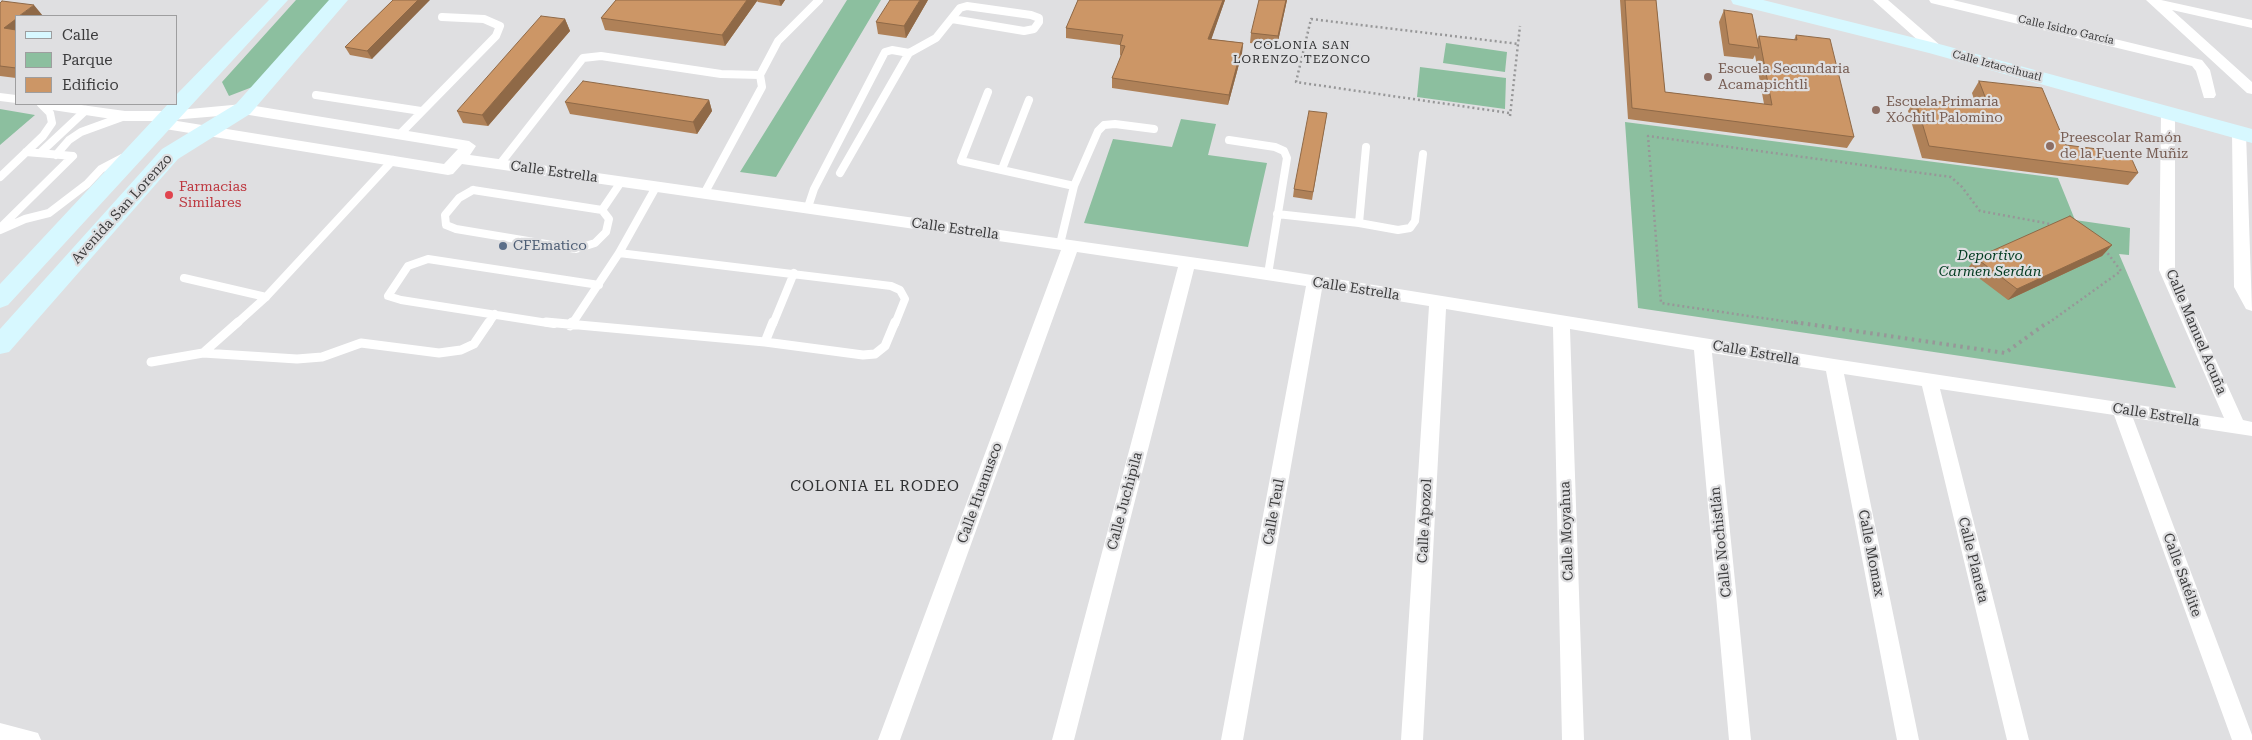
<!DOCTYPE html>
<html>
<head>
<meta charset="utf-8">
<style>
	body { margin:0 }
	#map { position:relative; width:2252px; height:740px; overflow:hidden; background:#dfdfe1; font-family:"Roboto Serif",serif }
	canvas { display:block }
	.legend { position:absolute; left:15px; top:15px; width:162px; height:90px; box-sizing:border-box; background:#dfdfe1; border:1px solid #9e9e9f; margin:0; padding:6px 9px; list-style:none; font-size:15px; color:#3c3c3d }
	.legend li { display:flex; align-items:center; gap:10px; height:25px }
	.legend b { width:25px; border:1px solid #9e9e9f }
</style>
</head>
<body>
<div id="map">
<canvas width="2252" height="740"></canvas>
<ul class="legend">
<li><b style="height:6px;background:#d7f8ff"></b>Calle</li>
<li><b style="height:14px;background:#8cbf9f"></b>Parque</li>
<li><b style="height:14px;background:#cc9666"></b>Edificio</li>
</ul>
</div>
<script>
const context = document.querySelector('canvas').getContext('2d');
context.lineJoin = 'round';
function fill(path, color) { context.fillStyle = color; context.fill(path, 'evenodd'); }
const toPath = rows => new Path2D(rows.map(r => 'M' + r).join(''));
function strokePath(path, color, width, dash) { context.strokeStyle = color; context.lineWidth = width; context.lineCap = dash ? 'butt' : 'round'; context.setLineDash(dash || []); context.stroke(path); }
function label(font, color, halo, rows, align = 'center') {
  context.font = font + ' "Roboto Serif",serif'; context.lineWidth = 4.5; context.setLineDash([]); context.textBaseline = 'middle'; context.strokeStyle = halo; context.fillStyle = color; for (const [text, x, y, turn = 0] of rows) {
    context.save(); context.translate(x, y); context.rotate((+turn || 0) * Math.PI / 180); context.textAlign = isNaN(turn) ? turn : align; if (halo) context.strokeText(text, 0, 0); context.fillText(text, 0, 0); context.restore();
  }
}
const green = toPath([
	[296,0,332,0,255,86,229,96,222,82],
	[847,0,881,0,776,177,740,172],
	[1446,43,1507,52,1505,72,1443,63],
	[1420,67,1506,78,1505,109,1417,97],
	[0,109,35,115,0,145],
	[1181,119,1216,124,1208,155,1267,163,1248,247,1084,223,1113,139,1172,147],
	[1625,122,2058,178,2075,220,2130,228,2129,255,2119,254,2176,388,1638,308]
]);
const pathFar1 = toPath([
	[1509,113,1296,82,1311,19,1519,44],
	[1510,116,1520,26],
	[1803,324,1661,303,1648,136,1951,177,1962,187,1980,211,2046,223,2097,239,2121,271,2047,324]
]);
const path = toPath([
	[1794,322,2005,353,2048,322]
]);
const laneFar1 = toPath([
	[988,92,961,161,1074,186],
	[316,95,421,111],
	[400,134,496,36,500,26,484,19,442,17],
	[1229,140,1275,147,1284,151,1287,158,1268,274],
	[40,153,86,110],
	[56,155,69,140,81,132,125,116],
	[500,164,583,58,601,56,721,74,760,75],
	[1002,169,1029,100],
	[840,173,909,53],
	[0,177,43,136,52,123,50,113,41,104],
	[473,190,602,210,609,219,606,232,595,243,576,249,456,229,446,225,445,215,459,198,473,190],
	[704,194,762,87,760,75,778,41,819,0],
	[808,207,814,189,885,52,892,50,909,53,936,38,960,8,967,6,1031,15,1039,18,1039,22,1034,29,1024,31,952,19],
	[602,210,621,182],
	[1277,214,1359,223,1366,147],
	[1359,223,1398,230,1410,228,1415,221,1423,154],
	[0,228,73,156,26,152],
	[0,230,25,219,49,213,87,184,101,169,122,158],
	[1060,244,1074,186,1098,131,1104,125,1115,124,1154,129],
	[619,253,891,286,900,290,905,299,895,324],
	[184,278,266,297],
	[236,324,266,297,393,160],
	[488,324,495,314],
	[554,324,401,300,388,296,408,266,428,259,599,285],
	[572,324,619,253,656,187],
	[773,324,794,273]
]);
const lane = toPath([
	[546,322,765,342,863,355,875,354,885,346,895,322],
	[570,326,572,322],
	[765,342,773,322],
	[203,353,297,359,322,357,361,343,439,353,461,350,474,344,489,322],
	[151,362,203,353,238,322]
]);
const street = toPath([
	[1873,0,1888,0,1941,46,1943,49,1941,52,1931,52,1873,0],
	[1929,0,1953,0,2202,60,2210,70,2216,95,2214,98,2204,98,2196,71,2192,66,1931,3,1929,0],
	[2146,0,2161,0,2252,20,2252,28,2172,10,2252,82,2252,94,2247,93,2146,0],
	[0,93,16,95,16,103,0,101,0,93],
	[39,104,74,104,125,111,168,111,243,104,469,141,476,146,470,155,1268,268,1834,359,2224,418,2159,270,2161,113,2168,108,2173,110,2175,113,2175,270,2243,420,2252,422,2252,436,2133,418,2252,735,2252,740,2232,740,2114,415,1940,389,2029,740,2007,740,1922,386,1844,374,1919,740,1897,740,1826,371,1712,353,1751,740,1729,740,1694,350,1570,329,1584,740,1562,740,1553,327,1446,309,1423,740,1401,740,1429,306,1322,289,1243,740,1221,740,1306,286,1194,269,1074,740,1052,740,1178,267,1077,252,900,740,878,740,1061,250,462,164,453,174,448,175,159,128,154,126,152,123,153,121,125,121,46,109,39,104],
	[243,114,458,149,444,164,171,120,243,114],
	[2239,128,2246,133,2252,311,2246,309,2234,287,2232,133,2239,128],
	[0,723,38,733,41,740,0,740,0,723]
]);
const secondary = toPath([
	[269,0,288,0,8,305,0,308,0,284,168,104,176,104,176,95,269,0],
	[329,0,348,0,250,114,178,159,9,352,0,354,0,329,162,149,236,104,329,0],
	[1731,0,1763,0,1943,45,2252,129,2252,143,1929,53,1733,4,1731,0]
]);
const wall = toPath([
	[393,0,372,59,350,55,345,47],
	[616,0,785,0,781,6,758,2,757,1,725,46,605,30,601,18],
	[928,0,906,38,878,34,876,22],
	[1078,0,1225,0,1211,39,1243,43,1242,53,1228,105,1112,88,1112,78,1121,56,1120,55,1120,45,1066,38,1066,28],
	[1287,0,1277,46,1250,43,1251,33],
	[1620,0,1656,0,1665,92,1764,104,1755,55,1753,59,1724,56,1719,22,1724,10,1757,40,1759,36,1794,40,1796,35,1854,137,1847,148,1628,119],
	[0,3,16,16,16,78,0,76],
	[565,19,570,31,488,126,463,123,457,111],
	[1979,81,2066,145,2138,173,2128,185,1922,158,1908,111,1915,99,1976,106,1972,93],
	[709,100,712,111,697,134,570,114,565,102],
	[1327,113,1312,200,1293,197,1294,189],
	[2112,245,2102,256,2008,300,1967,269,1976,258]
]);
const shadedWall = toPath([
	[418,0,430,0,372,59,367,51],
	[747,0,757,0,757,1,725,46,722,35],
	[779,0,785,0,781,6],
	[920,0,928,0,906,38,904,26],
	[1223,0,1225,0,1208,49,1208,39],
	[1286,0,1287,0,1277,46,1278,36],
	[34,5,43,16,19,16],
	[16,19,16,37,4,28],
	[565,19,570,31,488,126,482,115],
	[1243,43,1242,53,1228,105,1229,95],
	[709,100,712,111,697,134,693,122],
	[2112,245,2102,256,2008,300,2017,289]
]);
const building = toPath([
	[393,0,418,0,367,51,345,47,393,0],
	[616,0,747,0,722,35,601,18,616,0],
	[890,0,920,0,904,26,876,22,890,0],
	[1078,0,1223,0,1208,39,1243,43,1229,95,1112,78,1125,46,1120,45,1123,35,1066,28,1078,0],
	[1259,0,1286,0,1278,36,1251,33,1259,0],
	[1625,0,1656,0,1665,92,1772,105,1759,36,1797,40,1796,35,1830,39,1854,137,1632,108,1625,0],
	[2,1,34,5,19,16,16,16,16,19,4,28,16,30,16,68,0,66,0,3,2,1],
	[1724,10,1752,14,1759,48,1729,44,1724,10],
	[541,16,565,19,482,115,457,111,541,16],
	[583,81,709,100,693,122,565,102,583,81],
	[1979,81,2042,88,2066,145,2129,153,2138,173,1929,146,1915,99,1989,107,1979,81],
	[1309,111,1327,113,1313,192,1294,189,1309,111],
	[2070,216,2112,245,2017,289,1976,258,2070,216]
]);
const markers = [
	[1708,77,5,"#8d6e63"],
	[1876,110,5,"#8d6e63"],
	[2050,146,5,"#8d6e63"],
	[169,195,5,"#e0444e"],
	[503,246,5,"#5c6f8a"]
];
const farStreetnames = [
	["Calle Isidro García",2066,30,13],
	["Calle Iztaccihuatl",1997,66,15]
];
const farNeighbourhoodnames = [
	["COLONIA SAN",1302,45],
	["LORENZO TEZONCO",1302,59]
];
const educationNames = [
	["Escuela Secundaria",1718,69],
	["Acamapichtli",1718,85],
	["Escuela Primaria",1886,102],
	["Xóchitl Palomino",1886,118],
	["Preescolar Ramón",2060,138],
	["de la Fuente Muñiz",2060,154]
];
const streetNames = [
	["Calle Estrella",554,172,8],
	["Avenida San Lorenzo",122,209,-48],
	["Calle Estrella",955,229,8],
	["Calle Estrella",1356,289,9],
	["Calle Manuel Acuña",2196,332,67],
	["Calle Estrella",1756,353,10],
	["Calle Estrella",2156,415,9],
	["Calle Huanusco",980,493,-70],
	["Calle Juchipila",1125,501,-75],
	["Calle Teul",1274,512,-80],
	["Calle Apozol",1425,521,-87],
	["Calle Moyahua",1567,531,-92],
	["Calle Nochistlán",1721,542,-96],
	["Calle Momax",1871,553,79],
	["Calle Planeta",1973,560,76],
	["Calle Satélite",2182,575,70]
];
const healthNames = [
	["Farmacias",179,187],
	["Similares",179,203]
];
const serviceNames = [
	["CFEmatico",513,246]
];
const parkNames = [
	["Deportivo",1990,256],
	["Carmen Serdán",1990,272]
];
const neighbourhoodNames = [
	["COLONIA EL RODEO",875,487]
];
fill(green, '#8cbf9f');
strokePath(pathFar1, '#979798', 2.5, [2, 3]);
strokePath(path, '#979798', 4, [2.5, 4.5]);
strokePath(laneFar1, '#fff', 8);
strokePath(lane, '#fff', 9);
fill(street, '#fff');
fill(secondary, '#d7f8ff');
fill(wall, '#af8158');
fill(shadedWall, '#8f6947');
fill(building, '#cc9666');
strokePath(building, '#8f6947', 1);
for (const [x, y, r, color] of markers) { const dot = new Path2D(); dot.arc(x, y, r, 0, 2 * Math.PI); context.fillStyle = color; context.fill(dot); strokePath(dot, '#dfdfe1', 2); }
label('11px', '#3c3c3d', '#dfdfe1', farStreetnames);
context.letterSpacing = '1px';
label('12px', '#2f3031', '#dfdfe1', farNeighbourhoodnames);
context.letterSpacing = '0px';
label('14px', '#785e54', '#dfdfe1', educationNames, 'left');
label('14px', '#3c3c3d', '#dfdfe1', streetNames);
label('14px', '#be3a42', '#dfdfe1', healthNames, 'left');
label('14px', '#4e5e75', '#dfdfe1', serviceNames, 'left');
label('italic 14px', '#013a20', '#dfdfe1', parkNames);
context.letterSpacing = '1px';
label('15px', '#2f3031', '#dfdfe1', neighbourhoodNames);
context.letterSpacing = '0px';
</script>
</body>
</html>
